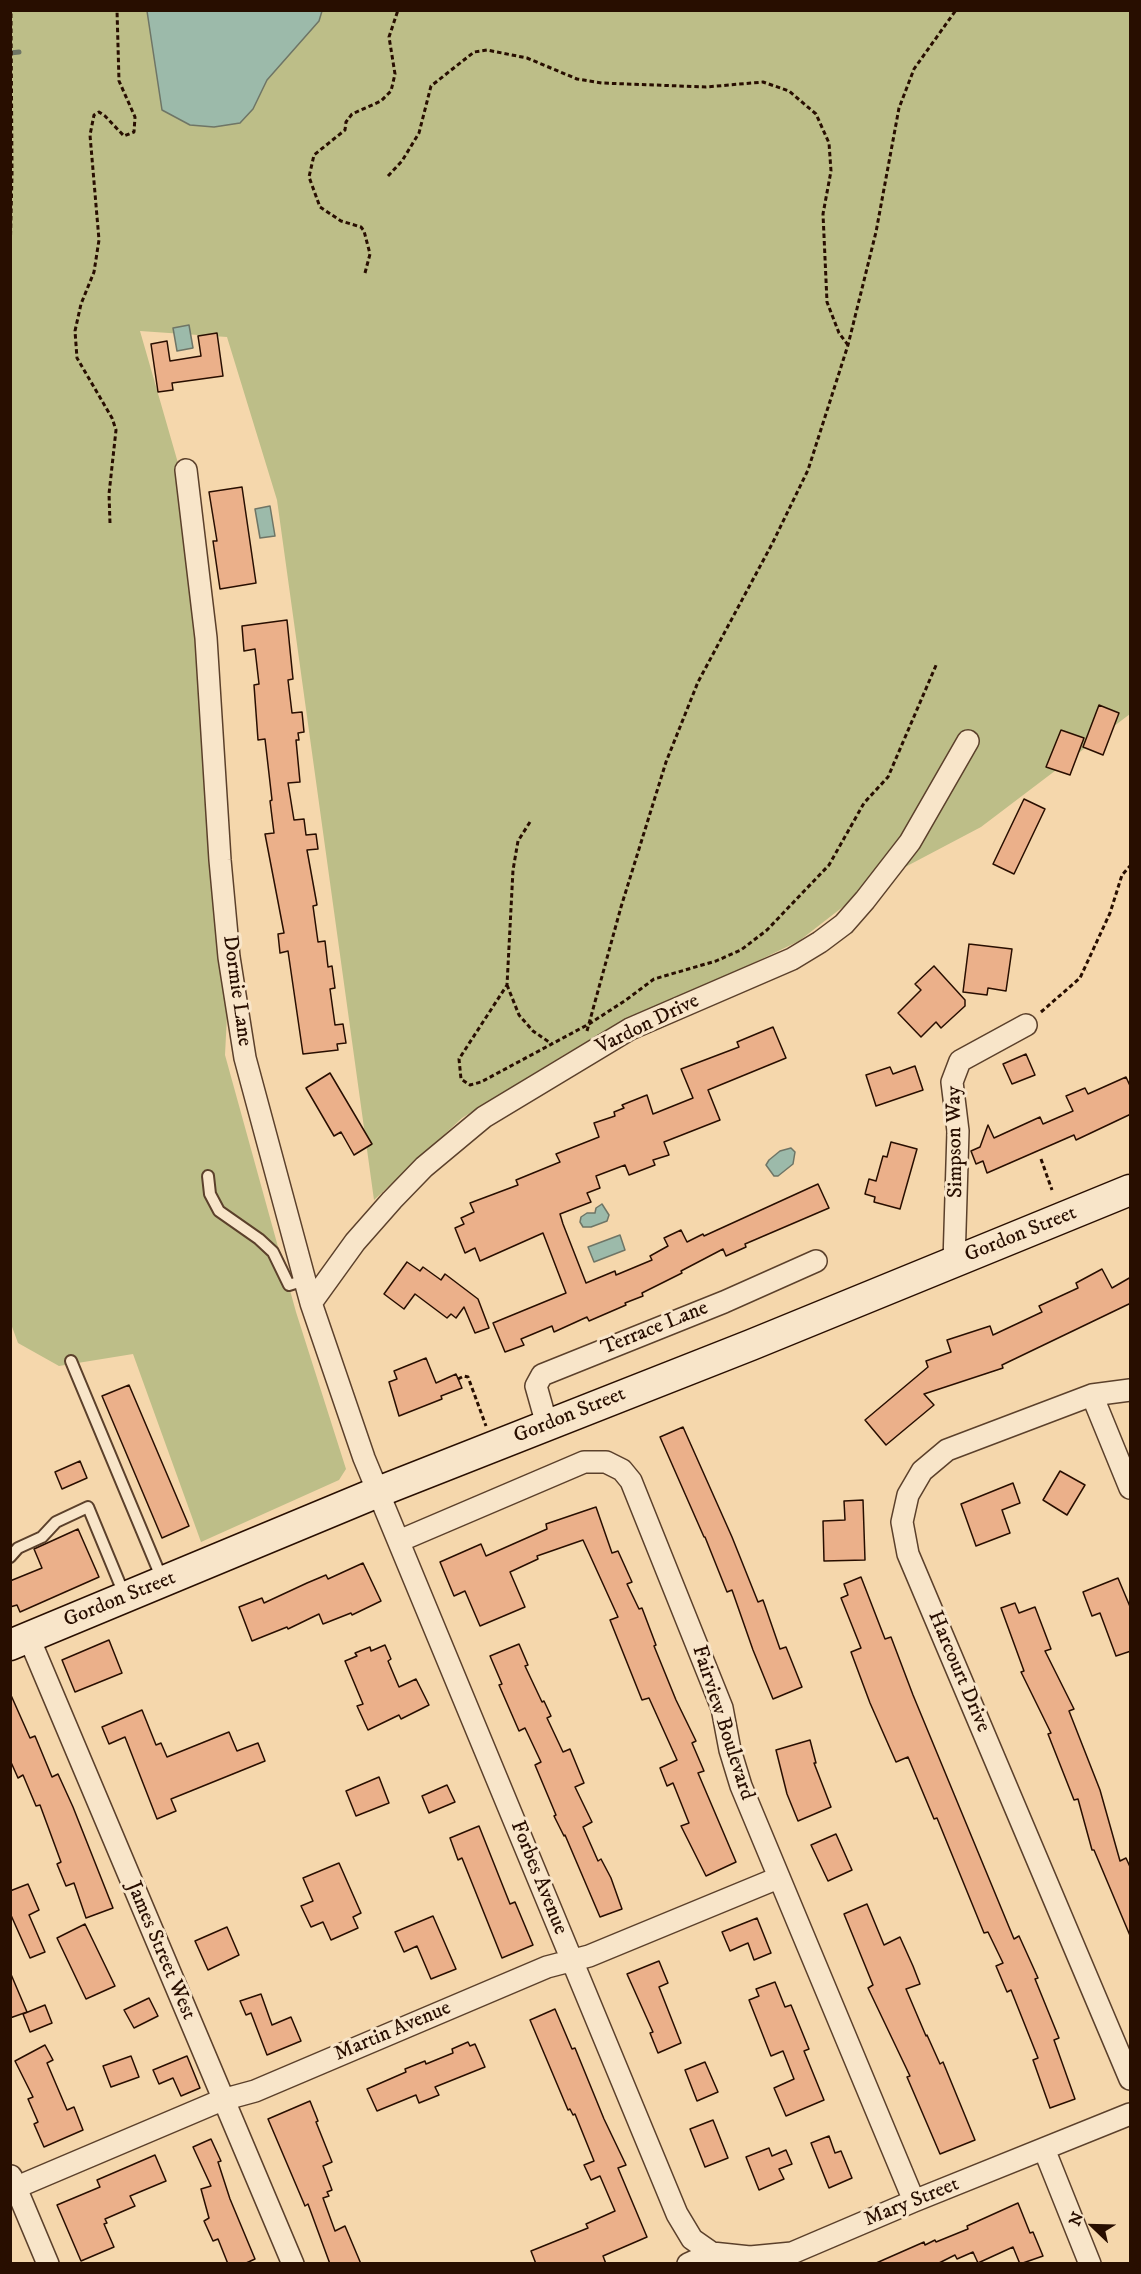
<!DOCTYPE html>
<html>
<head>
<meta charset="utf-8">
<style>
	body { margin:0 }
	#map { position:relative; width:1141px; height:2274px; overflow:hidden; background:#f5d7ac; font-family:"IM FELL DW Pica",serif }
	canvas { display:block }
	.frame { position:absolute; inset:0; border:12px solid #280e00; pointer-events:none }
	.north { position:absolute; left:1063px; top:2196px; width:60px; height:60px; -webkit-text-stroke:4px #f8e5c9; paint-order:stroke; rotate:293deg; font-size:16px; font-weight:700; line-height:24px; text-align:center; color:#280e00 }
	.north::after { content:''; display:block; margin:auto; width:21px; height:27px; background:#280e00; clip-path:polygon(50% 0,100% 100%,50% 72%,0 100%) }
</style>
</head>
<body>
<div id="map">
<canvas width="1141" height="2274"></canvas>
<div class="frame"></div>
<div class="north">N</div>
</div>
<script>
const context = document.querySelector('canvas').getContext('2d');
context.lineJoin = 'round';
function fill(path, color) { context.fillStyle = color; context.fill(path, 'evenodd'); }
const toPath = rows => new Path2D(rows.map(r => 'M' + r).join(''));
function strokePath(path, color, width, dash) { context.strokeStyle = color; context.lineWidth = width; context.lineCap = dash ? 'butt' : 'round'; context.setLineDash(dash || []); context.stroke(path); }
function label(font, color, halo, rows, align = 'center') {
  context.font = font + ' "IM FELL DW Pica",serif'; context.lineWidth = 6; context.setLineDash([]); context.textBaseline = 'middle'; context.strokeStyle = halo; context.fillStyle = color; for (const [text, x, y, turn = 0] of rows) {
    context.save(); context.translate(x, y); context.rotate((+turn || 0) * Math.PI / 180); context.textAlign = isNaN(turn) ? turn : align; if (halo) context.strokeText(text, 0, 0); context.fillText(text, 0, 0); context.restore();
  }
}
const green = toPath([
	[10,11,1130,11,1130,714,981,827,871,885,799,941,567,1053,462,1118,374,1200,277,500,227,337,140,331,180,470,230,956,225,1055,296,1312,346,1469,339,1480,201,1542,133,1354,59,1366,18,1343,11,1324]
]);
const water = toPath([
	[147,11,147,10,322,11,319,21,267,80,253,109,240,123,214,127,190,125,162,110,147,11],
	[189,325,193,348,177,351,173,328,189,325],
	[270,506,275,536,260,538,255,509,270,506],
	[791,1148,795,1152,793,1164,778,1176,774,1176,766,1165,769,1160,780,1151,791,1148],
	[602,1204,609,1215,607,1221,591,1227,583,1227,580,1222,581,1217,587,1213,595,1213,596,1208,602,1204],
	[620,1235,625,1250,594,1262,588,1247,620,1235]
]);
const stream = toPath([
	[10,53,19,52]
]);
const building = toPath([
	[217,333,223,376,172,383,173,390,158,392,151,344,167,341,170,361,201,356,198,336,217,333],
	[242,487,256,583,220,589,213,541,217,541,209,492,242,487],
	[287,620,293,679,288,680,292,713,302,712,304,732,298,733,299,740,296,740,300,782,288,783,294,820,304,819,306,835,316,834,318,849,307,850,317,905,313,906,318,942,325,941,328,967,332,966,335,988,330,989,335,1025,343,1024,346,1043,337,1044,338,1050,303,1054,288,951,280,953,278,934,284,933,265,834,274,833,270,801,272,800,265,739,258,740,254,685,259,684,255,649,244,651,242,626,287,620],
	[1099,705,1119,713,1103,755,1083,747,1099,705],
	[1061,730,1084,738,1070,775,1046,767,1061,730],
	[1024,799,1045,809,1014,874,993,864,1024,799],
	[969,944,1012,949,1006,991,988,988,987,995,963,992,969,944],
	[934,966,965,1000,965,1006,941,1028,936,1022,921,1037,898,1013,921,990,915,984,934,966],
	[773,1027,786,1058,708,1090,720,1120,664,1142,669,1155,653,1160,655,1165,629,1175,625,1165,596,1176,600,1188,587,1193,591,1202,560,1214,563,1224,586,1283,615,1271,616,1275,652,1260,650,1256,668,1246,664,1238,681,1230,687,1242,703,1234,704,1236,818,1184,829,1208,745,1244,746,1247,726,1256,723,1249,681,1271,682,1273,642,1293,643,1296,625,1303,626,1305,589,1321,587,1317,554,1332,552,1326,521,1339,524,1345,505,1352,493,1323,566,1293,543,1233,480,1261,475,1248,465,1253,455,1228,464,1224,461,1218,474,1212,470,1203,518,1185,516,1180,560,1162,556,1154,599,1137,594,1123,615,1116,614,1112,624,1108,622,1105,647,1095,653,1114,693,1098,681,1069,739,1047,737,1042,773,1027],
	[1026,1054,1035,1075,1012,1084,1003,1064,1026,1054],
	[915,1066,923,1090,876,1106,866,1075,890,1067,893,1074,915,1066],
	[330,1073,372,1144,354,1155,341,1132,334,1136,306,1088,330,1073],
	[1126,1077,1131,1088,1131,1114,1076,1140,1074,1135,987,1173,983,1161,976,1164,971,1151,980,1147,988,1125,994,1138,1040,1117,1043,1124,1073,1111,1066,1096,1085,1088,1088,1094,1126,1077],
	[891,1142,917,1149,900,1209,874,1202,875,1197,865,1194,869,1179,876,1181,883,1156,887,1157,891,1142],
	[407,1262,420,1271,423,1267,441,1280,445,1274,478,1299,489,1328,475,1333,464,1307,456,1318,451,1314,447,1318,415,1294,404,1309,384,1294,407,1262],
	[1102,1269,1112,1288,1131,1277,1131,1303,1002,1365,1003,1368,924,1394,934,1405,886,1445,865,1420,928,1367,926,1361,951,1352,947,1340,990,1326,993,1335,1042,1312,1039,1306,1078,1288,1076,1283,1102,1269],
	[426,1358,436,1383,456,1374,462,1388,441,1396,442,1399,399,1416,389,1382,397,1379,394,1371,426,1358],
	[129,1385,189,1526,162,1538,102,1396,129,1385],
	[683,1427,732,1537,758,1602,763,1600,780,1649,786,1647,802,1687,773,1699,753,1650,732,1590,727,1592,705,1537,704,1537,660,1437,683,1427],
	[80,1461,87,1478,62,1489,55,1472,80,1461],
	[1060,1471,1085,1485,1067,1515,1043,1500,1060,1471],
	[1013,1483,1020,1503,1002,1510,1010,1533,976,1546,961,1504,1013,1483],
	[863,1500,865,1560,824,1561,823,1521,845,1520,844,1501,863,1500],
	[596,1507,612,1553,618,1551,632,1582,627,1584,639,1609,642,1608,656,1645,654,1646,676,1700,696,1741,692,1743,704,1771,698,1773,736,1862,706,1876,681,1826,689,1823,673,1783,667,1786,660,1768,677,1760,649,1698,642,1700,610,1620,618,1617,583,1540,537,1556,538,1559,510,1572,525,1607,480,1626,465,1591,454,1596,440,1562,481,1544,486,1556,547,1529,546,1524,596,1507],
	[78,1529,99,1577,20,1612,17,1605,10,1607,10,1581,42,1568,34,1549,78,1529],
	[363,1563,381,1601,352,1615,351,1613,323,1624,319,1614,288,1629,287,1627,252,1641,239,1607,262,1598,264,1603,307,1583,326,1575,328,1579,363,1563],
	[861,1577,885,1639,891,1637,913,1695,1014,1939,1019,1936,1038,1978,1035,1979,1059,2038,1054,2040,1075,2099,1050,2108,1033,2060,1038,2058,1011,1990,1007,1992,996,1966,1003,1963,988,1932,984,1933,937,1818,934,1819,908,1757,896,1762,870,1703,851,1652,861,1648,841,1598,848,1595,844,1584,861,1577],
	[1118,1578,1131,1609,1131,1651,1116,1656,1100,1613,1092,1616,1083,1592,1118,1578],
	[1015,1603,1019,1613,1035,1607,1051,1649,1045,1651,1074,1709,1069,1711,1100,1790,1120,1861,1126,1858,1131,1869,1131,1938,1094,1850,1092,1850,1078,1799,1074,1800,1048,1734,1051,1733,1021,1672,1024,1671,1001,1608,1015,1603],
	[109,1640,122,1673,75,1692,62,1660,109,1640],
	[519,1644,528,1665,525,1666,542,1702,544,1701,551,1716,547,1718,563,1752,570,1749,584,1783,575,1787,592,1822,583,1827,598,1861,601,1859,611,1878,622,1909,600,1917,565,1835,564,1836,554,1816,556,1815,535,1765,541,1762,525,1728,519,1731,499,1685,502,1684,490,1656,519,1644],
	[385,1645,391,1659,388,1661,399,1687,416,1679,429,1705,401,1719,399,1715,368,1730,357,1706,363,1704,345,1661,357,1656,355,1653,370,1647,371,1651,385,1645],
	[10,1693,30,1738,35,1736,52,1777,58,1774,73,1807,113,1908,86,1918,74,1883,66,1886,57,1864,61,1862,40,1805,36,1806,23,1775,18,1778,10,1760,10,1693],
	[142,1710,156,1745,161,1743,167,1757,229,1732,237,1751,258,1743,265,1761,171,1799,176,1811,157,1819,125,1737,109,1744,102,1727,142,1710],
	[810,1740,816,1763,814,1763,831,1807,798,1821,787,1794,776,1750,810,1740],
	[379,1777,389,1803,356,1816,346,1791,379,1777],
	[447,1785,455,1802,429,1813,422,1796,447,1785],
	[479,1826,510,1904,515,1902,533,1945,502,1958,462,1858,458,1860,450,1838,479,1826],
	[836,1834,852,1870,828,1881,811,1845,836,1834],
	[339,1863,361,1913,353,1917,358,1928,331,1940,323,1922,311,1927,301,1906,313,1901,303,1878,339,1863],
	[28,1884,39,1910,29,1915,45,1952,30,1958,10,1913,10,1891,28,1884],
	[867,1904,884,1945,900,1937,913,1966,920,1984,906,1989,926,2036,927,2035,940,2064,943,2062,975,2140,940,2154,907,2077,910,2076,868,1988,873,1985,844,1914,867,1904],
	[433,1916,456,1969,431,1979,417,1946,404,1952,395,1932,433,1916],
	[757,1918,771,1953,754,1960,748,1943,730,1951,722,1932,757,1918],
	[85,1924,115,1986,86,1999,57,1938,85,1924],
	[227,1927,239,1955,208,1970,195,1941,227,1927],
	[659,1961,668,1983,659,1987,681,2043,658,2053,650,2033,653,2032,627,1974,659,1961],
	[10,1972,27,2012,10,2018,10,1972],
	[775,1982,785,2007,791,2005,809,2049,804,2051,824,2100,786,2116,774,2088,794,2079,783,2051,771,2056,749,2000,759,1996,756,1989,775,1982],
	[261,1994,272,2025,291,2017,301,2041,267,2055,251,2013,246,2015,240,2001,261,1994],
	[149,1998,158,2016,134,2028,124,2010,149,1998],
	[45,2005,52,2023,30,2032,23,2014,45,2005],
	[555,2009,572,2049,575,2048,604,2119,626,2165,618,2168,647,2237,603,2256,606,2264,536,2264,531,2251,588,2228,586,2224,615,2211,600,2176,591,2180,584,2165,594,2161,575,2114,573,2115,570,2109,568,2110,530,2020,555,2009],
	[468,2042,470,2046,475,2044,485,2067,435,2087,439,2095,419,2103,416,2095,377,2111,367,2089,406,2072,405,2069,425,2061,426,2064,453,2053,452,2049,468,2042],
	[45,2045,53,2060,47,2063,67,2110,74,2107,83,2130,44,2147,34,2124,38,2122,28,2099,33,2097,15,2061,45,2045],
	[131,2056,139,2077,111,2087,103,2066,131,2056],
	[187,2056,200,2088,181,2096,173,2078,159,2084,153,2070,187,2056],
	[705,2062,718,2092,697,2101,685,2070,705,2062],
	[310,2101,318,2121,316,2122,332,2162,323,2166,332,2190,327,2192,329,2196,323,2198,335,2231,345,2226,361,2264,330,2264,308,2204,305,2206,268,2119,310,2101],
	[713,2120,728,2158,705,2167,690,2129,713,2120],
	[829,2136,835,2153,841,2151,852,2178,829,2188,811,2143,829,2136],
	[211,2139,221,2161,218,2162,230,2199,255,2259,244,2264,228,2264,218,2239,213,2241,204,2221,209,2218,201,2189,211,2186,193,2147,211,2139],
	[769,2148,772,2156,786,2150,792,2164,779,2169,784,2179,759,2190,746,2157,769,2148],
	[155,2155,166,2181,130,2196,135,2206,105,2219,107,2223,104,2224,114,2247,81,2261,57,2205,100,2187,97,2180,155,2155],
	[1018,2203,1030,2233,1033,2232,1043,2256,1020,2264,1013,2247,978,2263,973,2252,957,2259,955,2255,937,2264,874,2264,924,2242,925,2245,935,2240,936,2242,968,2229,967,2226,1018,2203]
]);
const path = toPath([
	[388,176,402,161,419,133,431,86,474,52,487,50,527,58,577,79,602,83,706,87,763,82,789,91,816,114,829,143,831,171,823,214,827,302,839,333,848,345],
	[10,258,12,174,11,10],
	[365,273,370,254,364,231,361,227,341,221,320,207,309,177,314,155,345,130,346,122,352,114,381,101,391,91,395,74,389,37,398,10],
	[110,523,109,494,116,430,112,418,77,358,75,331,81,304,94,272,99,240,90,135,94,115,99,112,105,116,124,136,134,132,135,117,119,81,117,10],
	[530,822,518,841,513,870,507,985,459,1059,461,1079,470,1085,481,1082,589,1024,626,1000,654,979,716,961,741,950,767,930,829,865,864,803,888,777,937,663],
	[507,985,519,1015,533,1031,552,1044],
	[1041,1012,1080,978,1110,913,1122,875,1130,866],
	[587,1031,621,907,666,762,698,682,772,544,808,470,848,345,876,232,899,108,914,69,956,10],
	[1041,1159,1052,1190],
	[458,1379,464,1376,468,1377,486,1426]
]);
const service = toPath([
	[208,1176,210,1194,219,1211,259,1239,273,1252,289,1285,305,1280],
	[71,1361,162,1579],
	[10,1557,18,1548,42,1537,56,1522,88,1507,124,1594]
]);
const minor = toPath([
	[186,470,206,638,220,860,229,957,245,1058,311,1303,364,1458,677,2214,692,2239,712,2253],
	[954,1262,958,1131,952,1082,960,1061,1026,1025],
	[311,1303,355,1242,392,1200,424,1167,484,1117,630,1029,792,959,820,942,844,924,865,900,910,842,968,741],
	[1130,1390,1092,1395,947,1450,922,1471,908,1495,902,1522,908,1554,1130,2079],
	[1092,1395,1130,1488],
	[547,1425,536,1386,542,1375,724,1302,816,1261],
	[399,1541,584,1462,606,1462,622,1470,631,1481,722,1708,730,1750,741,1786,914,2201],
	[29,1638,293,2264],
	[1044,2149,1090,2264],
	[11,2176,48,2264],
	[10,2190,222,2100,255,2091,547,1967,589,1956,778,1878],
	[688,2264,712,2253,750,2257,792,2253,914,2201,1130,2114]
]);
const secondary = toPath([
	[10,1645,378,1492,751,1345,1130,1190]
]);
const streetNames = [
	["Dormie Lane",236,991,82],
	["Vardon Drive",648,1025,-26],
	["Simpson Way",956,1142,-91],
	["Gordon Street",1021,1235,-22],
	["Terrace Lane",655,1329,-22],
	["Gordon Street",570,1416,-22],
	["Gordon Street",120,1600,-22],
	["Harcourt Drive",958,1672,67],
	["Fairview Boulevard",722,1723,72],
	["Forbes Avenue",538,1878,68],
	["James Street West",160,1951,67],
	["Martin Avenue",393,2032,-23],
	["Mary Street",912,2203,-22]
];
fill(green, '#bdbe88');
fill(water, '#9cbaaa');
strokePath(water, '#6e7566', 1.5);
strokePath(stream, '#6e7566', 5);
fill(building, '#ebb08a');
strokePath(building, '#280e00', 1.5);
strokePath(service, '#5b402b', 14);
strokePath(minor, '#5b402b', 24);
strokePath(secondary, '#280e00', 33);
strokePath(path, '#280e00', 3, [4.5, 3]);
strokePath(service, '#f8e5c9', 10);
strokePath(minor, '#f8e5c9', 21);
strokePath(secondary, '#f8e5c9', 30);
label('21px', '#280e00', '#f8e5c9', streetNames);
</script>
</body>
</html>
